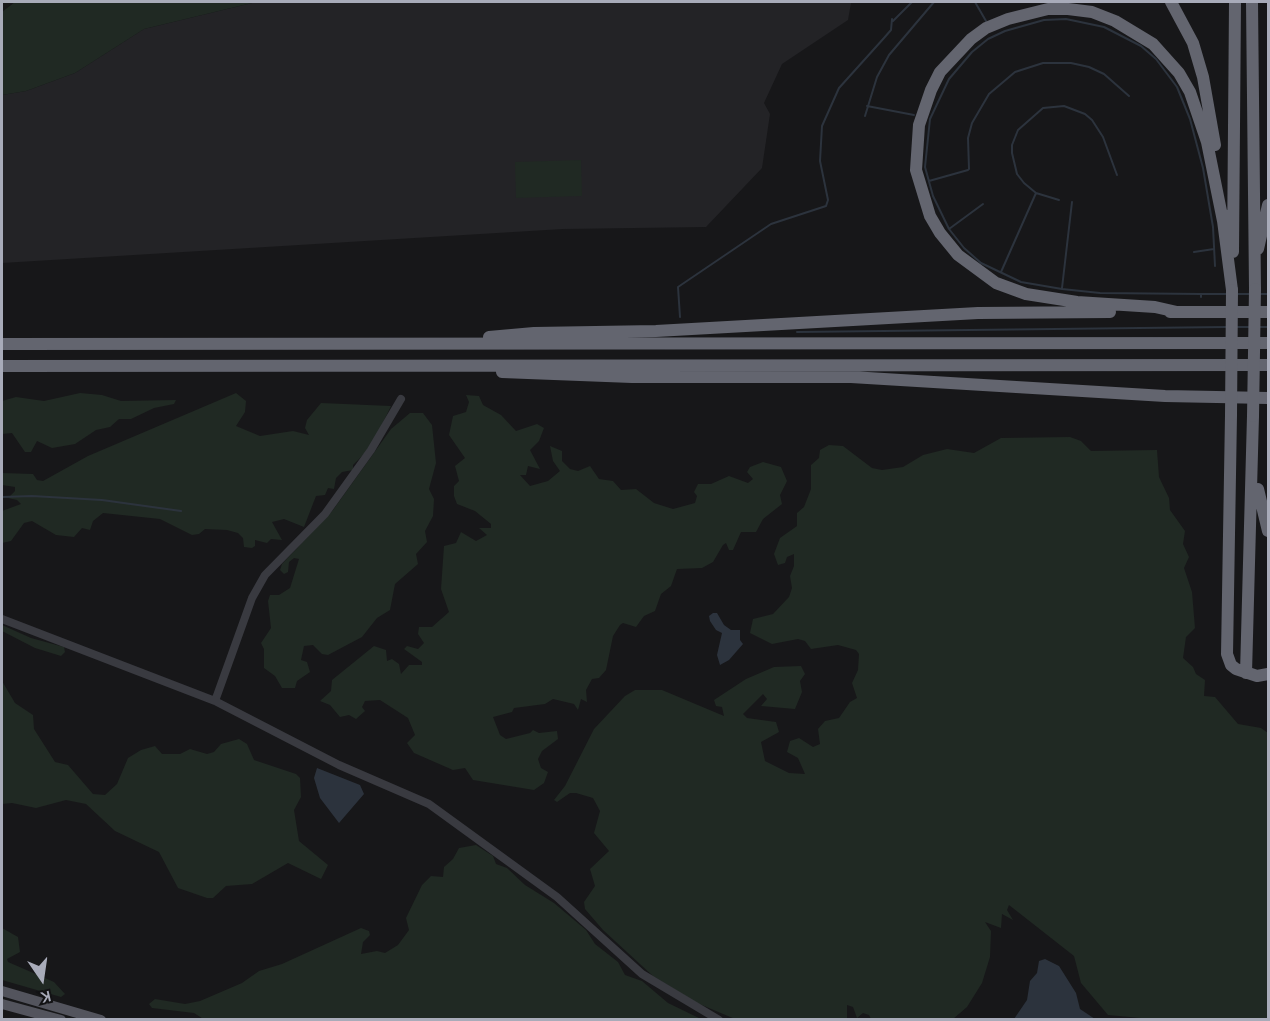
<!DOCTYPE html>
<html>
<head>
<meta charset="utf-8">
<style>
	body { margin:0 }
	#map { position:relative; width:1270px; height:1021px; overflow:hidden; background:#171719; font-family:Karla,sans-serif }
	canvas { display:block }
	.frame { position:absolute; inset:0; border:3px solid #a8abb9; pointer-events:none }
	.north { position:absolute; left:12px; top:949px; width:60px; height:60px; -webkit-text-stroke:4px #121214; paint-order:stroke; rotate:167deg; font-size:16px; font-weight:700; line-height:24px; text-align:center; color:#a8abb9 }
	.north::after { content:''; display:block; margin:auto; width:21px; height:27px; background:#a8abb9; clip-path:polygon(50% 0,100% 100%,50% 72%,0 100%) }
</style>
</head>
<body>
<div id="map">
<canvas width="1270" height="1021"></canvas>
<div class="frame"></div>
<div class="north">K</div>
</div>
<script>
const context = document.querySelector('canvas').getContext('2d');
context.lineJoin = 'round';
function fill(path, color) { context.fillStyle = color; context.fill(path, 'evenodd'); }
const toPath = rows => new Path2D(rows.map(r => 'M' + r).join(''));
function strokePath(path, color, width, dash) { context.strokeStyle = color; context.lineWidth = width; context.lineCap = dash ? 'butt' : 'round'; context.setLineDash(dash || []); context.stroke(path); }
const built = toPath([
	[256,2,850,2,851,3,848,20,782,64,764,103,770,114,762,168,706,227,563,229,2,263,2,95,26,91,75,73,144,29]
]);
const green = toPath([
	[15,2,256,2,144,29,75,73,26,91,2,95,2,12],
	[581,160,582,196,516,198,515,162],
	[80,393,102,395,121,401,176,400,174,404,154,408,131,419,119,419,110,427,96,430,75,444,52,448,37,441,31,452,25,452,12,433,2,434,2,401,16,397,44,401],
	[236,393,246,401,245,412,236,426,260,436,293,431,309,435,305,428,307,420,321,403,391,406,371,447,353,465,353,470,342,472,336,478,334,489,328,488,325,495,316,496,304,527,284,519,272,522,282,540,271,539,267,543,255,540,255,546,252,548,244,547,243,538,238,533,227,530,205,529,199,534,192,535,160,519,103,513,93,521,90,530,82,528,74,537,56,535,32,521,24,523,11,541,2,543,2,511,21,504,17,500,8,498,15,491,15,487,2,485,2,473,33,474,37,480,43,481,88,456],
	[466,395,479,396,483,405,501,415,516,431,537,424,544,428,539,441,530,450,540,469,528,466,526,475,520,475,530,486,548,481,560,471,553,461,550,446,562,451,562,461,570,469,578,471,590,466,599,479,613,481,621,490,636,489,654,503,673,509,695,503,697,496,694,492,698,484,711,484,729,476,748,483,753,479,747,472,750,467,763,462,781,467,787,481,780,495,782,504,763,519,756,532,741,532,733,550,729,550,726,543,723,545,713,562,702,568,677,569,671,586,661,594,655,611,644,616,636,627,623,623,620,625,613,636,606,670,599,678,592,679,586,690,587,702,581,699,578,710,574,704,553,699,545,704,514,708,512,712,493,717,500,735,506,739,530,733,533,730,539,733,557,731,558,739,542,751,538,759,541,768,548,772,544,783,534,790,473,780,465,768,453,770,414,753,407,743,415,735,408,718,380,700,365,701,362,707,365,711,356,719,349,715,340,717,330,705,320,701,331,691,332,680,374,646,386,650,387,661,392,659,399,664,401,674,409,665,422,665,422,662,404,649,407,646,418,649,424,643,418,634,419,627,432,627,449,612,441,589,444,546,456,543,461,532,476,541,487,535,479,528,491,528,491,524,475,511,457,504,454,496,454,486,459,481,455,466,465,458,449,435,453,416,466,412,469,402],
	[410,413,423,413,432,425,436,463,429,489,434,499,433,516,425,531,427,542,416,554,418,564,395,584,390,610,377,618,362,637,328,655,322,654,313,645,304,646,301,660,307,662,310,672,297,681,295,688,282,688,275,676,264,668,264,649,261,643,271,628,268,601,270,595,279,595,290,588,299,559,294,558,289,562,288,572,284,574,280,570,282,564,333,510,391,429],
	[1070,437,1081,441,1091,451,1157,450,1159,477,1169,498,1170,510,1185,531,1183,544,1189,557,1184,568,1192,592,1195,628,1186,637,1183,658,1193,667,1196,674,1205,680,1204,696,1215,697,1238,724,1261,728,1268,733,1268,1019,1162,1020,1108,1015,1081,983,1074,956,1009,905,1007,910,1013,920,1002,914,1001,928,985,922,991,931,990,957,982,983,967,1007,953,1019,871,1019,869,1015,863,1013,857,1018,853,1007,847,1005,847,1019,735,1019,697,1003,653,976,603,930,585,909,584,902,595,886,590,869,609,851,594,833,600,811,593,798,576,793,570,793,557,802,554,800,565,786,594,729,625,696,635,690,662,690,724,716,722,707,716,706,714,700,746,679,774,667,801,666,805,674,800,681,802,692,795,709,761,706,767,699,763,694,743,714,747,718,776,722,779,732,761,742,765,761,789,773,805,774,798,758,787,752,790,741,799,738,813,747,820,744,818,729,825,721,839,718,850,702,857,698,852,683,858,670,859,654,856,650,838,645,811,649,805,641,798,639,772,644,750,633,753,619,773,614,789,597,792,588,790,576,794,566,794,554,787,557,785,563,778,565,774,554,780,538,797,526,797,513,804,507,811,489,811,465,819,458,820,450,829,445,843,446,872,468,882,470,903,467,923,455,947,449,974,453,1001,438],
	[2,625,31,638,64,647,65,652,61,656,35,648,2,631],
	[2,681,15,703,33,715,34,729,55,762,68,765,93,794,105,795,117,784,128,758,141,750,155,746,162,754,180,754,190,749,207,754,214,752,221,744,239,739,247,744,254,760,296,774,300,778,301,797,294,810,299,841,328,865,321,879,288,863,252,884,226,886,213,898,207,898,178,888,159,852,115,831,86,804,66,800,36,808,12,803,2,804],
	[476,845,493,856,496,864,507,868,525,885,554,903,586,930,595,944,618,962,625,975,642,981,668,1003,701,1019,205,1020,194,1013,152,1008,149,1004,155,999,185,1004,200,1001,242,983,259,971,282,964,361,928,369,931,370,935,363,942,361,954,377,951,385,953,398,945,409,930,406,918,422,885,431,876,443,877,444,867,453,859,459,848],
	[2,928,18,937,20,952,7,959,8,962,54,982,65,994,61,997,2,980]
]);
const water = toPath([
	[713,613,717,613,724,625,731,630,740,630,740,640,743,644,729,660,720,665,717,655,722,633,716,630,710,621,709,616],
	[317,768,360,785,364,794,339,823,320,798,314,778],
	[1045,959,1059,966,1076,993,1080,1009,1095,1019,1014,1019,1027,1000,1030,981,1037,973,1039,961]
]);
const stream = toPath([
	[975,2,986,21],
	[893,21,912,2],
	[867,106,914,115],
	[865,116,877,77,889,55,934,2],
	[969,169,968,138,972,123,989,94,1015,72,1043,63,1071,63,1089,67,1104,74,1129,96],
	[929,181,968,170],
	[1059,200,1036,193,1024,183,1017,174,1012,153,1012,145,1018,130,1043,108,1064,106,1085,114,1092,120,1103,137,1117,175],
	[949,229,983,204],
	[1194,252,1214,249],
	[1001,272,1036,193],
	[1062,288,1072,202],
	[1201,294,1100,293,1062,289,1021,282,981,263,964,248,949,229,933,196,925,167,930,119,949,79,972,52,988,39,1005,31,1044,20,1066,19,1104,27,1141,46,1156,59,1177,87,1190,119,1203,168,1213,227,1215,266],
	[1235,294,1251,294],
	[1259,294,1268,294],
	[1201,297,1201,294,1227,294],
	[680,317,678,287,771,224,826,206,828,200,820,161,822,126,839,88,884,38,891,30,892,19],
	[1235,327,1250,327],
	[1259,327,1268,327],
	[797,332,1226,327],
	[2,497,32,496,102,500,181,511]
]);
const minor = toPath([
	[2,619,215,701,339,765,429,804,557,897,642,974,719,1020],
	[215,701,252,598,265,575,325,514,371,450,401,399]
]);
const major = toPath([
	[2,991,101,1020],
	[2,1004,61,1020]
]);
const highway = toPath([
	[1171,2,1193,43,1203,77,1215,145],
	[1252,2,1255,289],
	[1222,213,1232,290],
	[1258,249,1268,205],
	[1233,252,1235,2],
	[1170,312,1268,312],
	[1177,312,1155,307,1077,302,1026,294,996,283,958,255,940,233,930,216,916,170,919,125,931,90,940,72,971,39,986,28,1008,19,1048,9,1068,9,1092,12,1115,21,1153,44,1179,73,1190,92,1207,142,1223,221],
	[489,337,534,333,656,331,978,313,1110,312],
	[2,344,1268,343],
	[2,366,1268,365],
	[502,372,632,377,851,377,1165,396,1268,398],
	[1231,415,1227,654,1231,665,1236,669,1257,676,1268,674],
	[1258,489,1268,531],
	[1246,673,1253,416]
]);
const highwayBridge = toPath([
	[1231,415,1232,290],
	[1253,416,1255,289]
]);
fill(built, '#232326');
fill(green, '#202923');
fill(water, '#2c333d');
strokePath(stream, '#2c333d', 2);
strokePath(minor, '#393a40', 8);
strokePath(major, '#53545d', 10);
strokePath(highway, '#63656f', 12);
strokePath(highwayBridge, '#63656f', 12);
</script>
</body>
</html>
